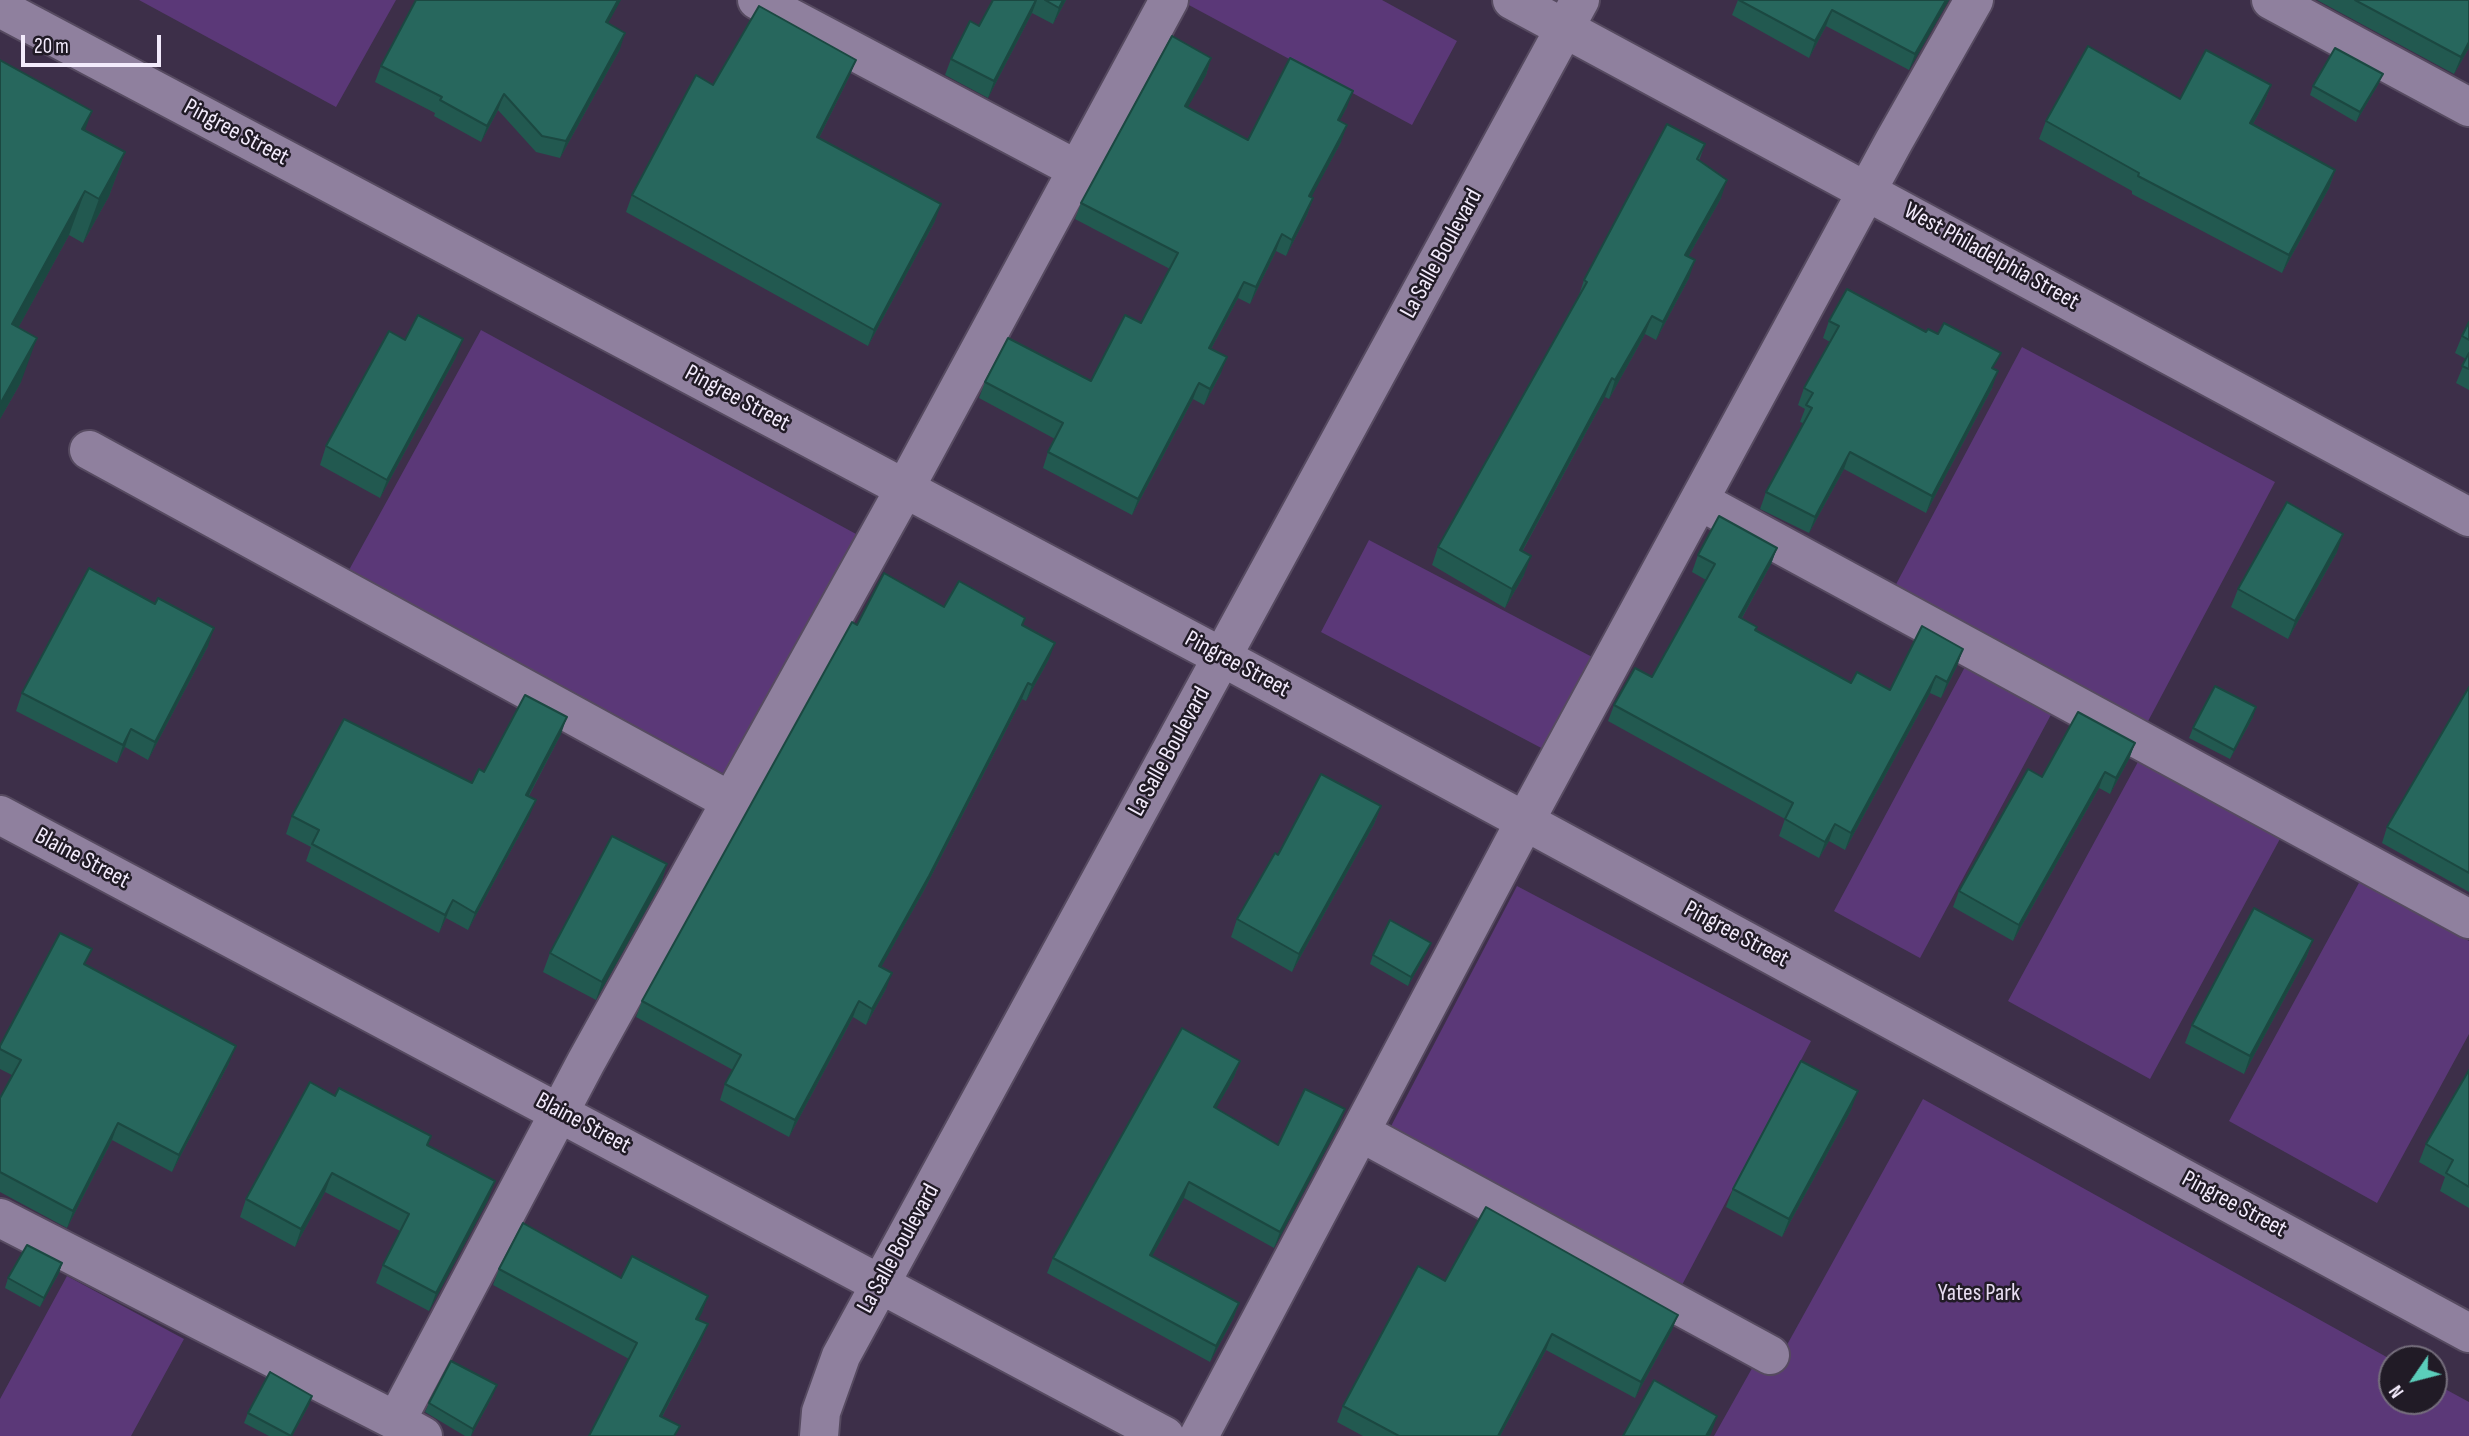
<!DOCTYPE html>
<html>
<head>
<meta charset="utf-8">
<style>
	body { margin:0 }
	#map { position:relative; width:2469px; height:1436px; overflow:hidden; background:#3d2f49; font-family:"Sofia Sans Condensed",sans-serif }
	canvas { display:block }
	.north { position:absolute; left:2378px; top:1345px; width:70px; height:70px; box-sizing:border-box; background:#211b26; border:2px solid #756e7c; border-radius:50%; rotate:235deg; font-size:19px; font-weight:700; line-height:28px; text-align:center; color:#f3ebfc }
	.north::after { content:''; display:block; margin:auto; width:24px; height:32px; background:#5bcebb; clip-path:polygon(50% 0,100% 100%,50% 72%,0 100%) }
	.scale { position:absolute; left:21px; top:35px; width:140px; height:32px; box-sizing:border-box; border:4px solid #f3ebfc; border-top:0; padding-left:9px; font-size:21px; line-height:24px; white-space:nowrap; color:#f3ebfc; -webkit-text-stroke:5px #211b26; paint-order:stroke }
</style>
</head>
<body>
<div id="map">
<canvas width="2469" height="1436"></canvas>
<div class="north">N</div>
<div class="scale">20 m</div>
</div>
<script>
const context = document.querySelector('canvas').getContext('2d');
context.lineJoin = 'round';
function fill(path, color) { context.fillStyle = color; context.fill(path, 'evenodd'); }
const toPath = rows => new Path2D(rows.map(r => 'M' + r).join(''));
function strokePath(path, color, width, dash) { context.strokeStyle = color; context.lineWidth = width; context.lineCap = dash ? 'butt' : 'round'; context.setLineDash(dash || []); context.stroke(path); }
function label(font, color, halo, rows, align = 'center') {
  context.font = font + ' "Sofia Sans Condensed",sans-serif'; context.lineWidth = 5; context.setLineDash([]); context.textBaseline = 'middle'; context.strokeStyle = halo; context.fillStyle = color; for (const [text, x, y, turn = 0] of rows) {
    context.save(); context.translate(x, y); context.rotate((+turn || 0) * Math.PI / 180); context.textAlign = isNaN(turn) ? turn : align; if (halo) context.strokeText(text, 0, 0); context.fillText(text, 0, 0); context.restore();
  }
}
const green = toPath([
	[139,0,396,0,336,107],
	[1189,0,1382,0,1457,41,1412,125,1187,4],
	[481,330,856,534,724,774,349,570],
	[2022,347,2275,482,2146,725,1893,590],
	[1369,540,1596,659,1547,751,1321,632],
	[1966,665,2053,711,1920,958,1834,911],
	[2139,760,2281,837,2150,1079,2008,1001],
	[2360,881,2469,941,2469,1034,2377,1203,2229,1121],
	[1517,886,1811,1041,1682,1285,1389,1130],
	[1923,1099,2392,1360,2392,1401,2434,1401,2434,1383,2469,1402,2469,1436,1714,1436,1755,1363,1772,1372],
	[67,1276,184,1339,131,1436,0,1436,0,1399]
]);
const minor = toPath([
	[757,0,1076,169],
	[1512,0,2469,517],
	[2271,0,2469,107],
	[0,8,1222,657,2469,1333],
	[89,450,730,801],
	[1700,501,2469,919],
	[0,815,1165,1436],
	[1360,1132,1770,1355],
	[0,1218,396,1421],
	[423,1436,396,1421,586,1062,905,488,1169,0],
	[819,1436,821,1412,841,1356,1580,0],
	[1199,1436,1525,821,1894,141,1974,0]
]);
const wall = toPath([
	[993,0,1066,0,1053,24,1032,13,988,98,945,75,951,59,979,26],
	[1738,0,1949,0,1909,70,1826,26,1809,58,1732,15],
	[2317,0,2469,0,2469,48,2454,74],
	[608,23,620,49,560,158,536,152,498,110,481,142,434,116,435,113,375,82,381,66],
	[1211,58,1206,75,1187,108,1248,140,1347,107,1339,121,1341,142,1311,197,1313,198,1307,215,1286,256,1276,251,1250,304,1238,298,1211,349,1221,373,1204,405,1193,399,1132,515,1043,468,1048,452,1055,439,979,398,985,382,1091,381,1141,323,1170,269,1075,219,1081,203],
	[0,60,85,130,125,152,109,196,83,243,69,235,18,328,21,382,0,419],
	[856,60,849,77,819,138,935,221,868,346,626,212,632,195,713,85],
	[2379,83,2356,122,2310,95,2313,86],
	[2271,85,2264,103,2253,124,2335,170,2329,188,2282,273,2132,194,2132,191,2039,139,2046,121],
	[1705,144,1699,161,1721,198,1688,257,1689,278,1656,340,1645,334,1609,399,1605,397,1522,552,1524,575,1505,608,1432,565,1438,547,1578,298,1584,280],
	[1829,321,1995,369,1992,388,1926,513,1844,469,1809,533,1760,509,1766,492,1803,423,1800,422,1805,409,1798,405,1804,388,1830,342,1823,338],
	[2469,322,2469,390,2456,383,2466,359,2455,353,2462,336],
	[405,340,456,357,380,498,320,465,326,446],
	[1777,548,1771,564,1742,618,1757,627,1756,631,1851,683,1890,690,1963,649,1957,666,1941,698,1930,693,1845,850,1829,841,1819,858,1779,836,1785,819,1608,721,1614,705,1652,677,1706,580,1692,572,1698,555],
	[2337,552,2288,639,2231,607,2238,589],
	[155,604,208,646,148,760,125,747,117,763,16,711,22,693],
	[944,607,1025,618,1022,625,1049,659,1026,701,1022,699,923,892,881,967,886,989,866,1025,853,1017,789,1137,720,1100,725,1084,733,1070,636,1017,642,1001,857,625],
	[2469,687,2469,892,2382,843,2387,827],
	[2253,717,2230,759,2189,738,2193,728],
	[561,734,529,796,529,817,468,930,446,918,439,933,306,861,311,847,286,834,292,816,472,783,484,772],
	[2135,743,2129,759,2110,794,2099,788,2013,941,1953,907,1959,891,2042,777],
	[1381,806,1374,824,1292,972,1231,937,1237,919],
	[667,864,661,883,596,1000,543,972,550,953],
	[2313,940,2306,958,2244,1074,2185,1043,2192,1025],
	[1431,943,1427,952,1408,986,1370,964,1373,955],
	[86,965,229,1063,172,1172,112,1140,67,1228,0,1192,0,1098,12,1075,0,1069,0,1046],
	[1240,1061,1234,1077,1216,1108,1278,1145,1345,1109,1339,1125,1274,1248,1184,1198,1152,1256,1239,1303,1233,1319,1210,1362,1047,1273,1053,1258],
	[2469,1070,2469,1208,2440,1191,2445,1177,2419,1162,2426,1144],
	[335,1096,431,1136,428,1145,488,1200,429,1311,376,1283,383,1265,400,1231,325,1192,295,1247,240,1217,246,1199],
	[1851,1110,1782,1237,1726,1207,1733,1189],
	[62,1263,59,1273,40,1307,5,1288,8,1278],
	[499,1269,621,1278,708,1296,698,1320,701,1341,662,1417,589,1436,629,1359,493,1285],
	[1445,1281,1672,1330,1635,1398,1546,1350,1500,1436,1363,1436,1337,1422,1343,1406],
	[493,1395,471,1436,465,1436,425,1412,429,1403],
	[309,1405,292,1436,269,1436,244,1423,248,1413]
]);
const shadedWall = toPath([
	[618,0,621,0,600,38,606,22],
	[1037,0,1032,13,988,98,994,81],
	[1063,0,1066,0,1053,24,1059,8],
	[1946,0,1949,0,1909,70,1915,54],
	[1832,10,1826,26,1809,58,1815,41],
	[625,33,620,49,560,158,566,141],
	[2469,42,2469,48,2454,74,2461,57],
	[1211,58,1206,75,1179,123,1185,106],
	[856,60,849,77,811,154,817,137],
	[2383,74,2379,83,2356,122,2360,112],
	[2271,85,2264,103,2244,141,2250,123],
	[1353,91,1347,107,1332,136,1338,120],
	[504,94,498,110,481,142,487,126],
	[92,111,76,155,82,129],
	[1347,125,1341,142,1303,213,1309,196],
	[125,152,109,196,83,243,99,199],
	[2335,170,2329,188,2282,273,2289,255],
	[1727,180,1721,198,1679,273,1685,255],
	[85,191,69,235,0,361,12,324],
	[1313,198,1307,215,1286,256,1292,240],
	[941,204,935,221,868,346,874,330],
	[1282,234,1276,251,1250,304,1256,287],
	[1695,260,1689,278,1656,340,1663,322],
	[1244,282,1238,298,1203,364,1209,348],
	[1652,316,1645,334,1609,399,1615,380],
	[37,338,21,382,0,419,0,404],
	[463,339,456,357,380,498,387,480],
	[1227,357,1221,373,1204,405,1210,389],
	[1998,371,1992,388,1926,513,1932,496],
	[1612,378,1605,397,1513,568,1520,550],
	[1199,383,1193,399,1132,515,1138,499],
	[1850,452,1844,469,1809,533,1815,517],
	[2343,534,2337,552,2288,639,2295,621],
	[1777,548,1771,564,1733,634,1739,617],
	[1531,556,1524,575,1505,608,1512,589],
	[214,628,208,646,148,760,155,742],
	[1055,643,1049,659,1026,701,1032,685],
	[1963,649,1957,666,1941,698,1947,682],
	[1936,676,1930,693,1845,850,1851,833],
	[1028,683,1022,699,923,892,873,982,879,966],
	[2256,707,2253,717,2230,759,2234,750],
	[567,717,561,734,520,812,526,795],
	[131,729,125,747,117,763,123,745],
	[2135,743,2129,759,2110,794,2116,778],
	[2105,772,2099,788,2013,941,2019,925],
	[536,800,529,817,468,930,475,913],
	[1381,806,1374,824,1292,972,1299,954],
	[1835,824,1829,841,1819,858,1825,842],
	[667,864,661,883,596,1000,602,982],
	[453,900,446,918,439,933,445,915],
	[2313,940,2306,958,2244,1074,2250,1056],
	[1431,943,1427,952,1408,986,1411,977],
	[892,973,886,989,866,1025,872,1009],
	[859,1001,853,1017,789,1137,795,1120],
	[236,1046,229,1063,172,1172,179,1155],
	[1240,1061,1234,1077,1208,1123,1214,1107],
	[1858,1091,1851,1110,1782,1237,1789,1219],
	[1345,1109,1339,1125,1274,1248,1280,1232],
	[118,1123,112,1140,67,1228,73,1211],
	[332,1173,325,1192,295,1247,301,1229],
	[495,1181,488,1200,429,1311,436,1293],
	[1189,1182,1184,1198,1144,1271,1150,1255],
	[62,1263,59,1273,40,1307,44,1298],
	[708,1296,702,1313,690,1335,696,1319],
	[1239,1303,1233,1319,1210,1362,1216,1346],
	[1678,1315,1672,1330,1635,1398,1641,1382],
	[708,1324,701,1341,654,1432,660,1416],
	[1552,1334,1546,1350,1500,1436,1498,1436],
	[497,1385,493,1395,471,1436,473,1429],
	[312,1396,309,1405,292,1436,291,1436],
	[1717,1416,1711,1434,1709,1436,1706,1436]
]);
const building = toPath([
	[416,0,618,0,606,22,625,33,566,141,542,136,504,94,487,126,440,100,442,97,381,66,416,0],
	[993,0,1036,0,994,81,951,59,970,21,979,26,993,0],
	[1045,0,1063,0,1059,8,1045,0],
	[1739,0,1946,0,1915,54,1832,10,1815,41,1739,0],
	[2355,0,2469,0,2469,42,2461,57,2355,0],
	[759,6,856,60,817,137,941,204,874,330,632,195,696,75,713,85,759,6],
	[1172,36,1211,58,1185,106,1248,140,1290,58,1353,91,1338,120,1347,125,1309,196,1313,198,1292,240,1282,234,1256,287,1244,282,1209,348,1227,357,1210,389,1199,383,1138,499,1048,452,1063,423,985,382,1008,338,1091,381,1125,315,1141,323,1178,253,1081,203,1172,36],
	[2088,46,2180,99,2206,50,2271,85,2250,123,2335,170,2289,255,2138,176,2139,173,2046,121,2088,46],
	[2335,48,2383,74,2360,112,2313,86,2335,48],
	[0,60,92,111,82,129,125,152,99,199,85,191,12,324,37,338,0,404,0,60],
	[1667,124,1705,144,1697,159,1727,180,1685,255,1695,260,1663,322,1652,316,1615,380,1612,378,1520,550,1531,556,1512,589,1438,547,1587,282,1584,280,1667,124],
	[1847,289,1926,332,1928,329,1938,334,1944,323,2001,353,1992,368,1998,371,1932,496,1850,452,1815,517,1766,492,1812,408,1806,405,1813,393,1804,388,1839,326,1829,321,1847,289],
	[418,315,463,339,387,480,326,446,389,331,405,340,418,315],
	[2469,322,2469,340,2462,336,2469,322],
	[2469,353,2469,369,2462,366,2469,353],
	[2287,502,2343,534,2295,621,2238,589,2287,502],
	[1719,516,1777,548,1739,617,1757,627,1755,630,1851,683,1857,672,1890,690,1922,626,1963,649,1947,682,1936,676,1851,833,1835,824,1825,842,1785,819,1793,803,1614,705,1635,668,1652,677,1715,564,1698,555,1719,516],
	[89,568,155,604,158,598,214,628,155,742,131,729,123,745,22,693,89,568],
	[884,573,944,607,959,581,1025,618,1022,625,1055,643,1032,685,1028,683,929,876,879,966,892,973,872,1009,859,1001,795,1120,725,1084,741,1055,642,1001,852,622,857,625,884,573],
	[2215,686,2256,707,2234,750,2193,728,2215,686],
	[2469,687,2469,873,2387,827,2469,687],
	[525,695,567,717,526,795,536,800,475,913,453,900,445,915,312,844,319,830,292,816,344,719,472,783,479,769,484,772,525,695],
	[2078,712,2135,743,2116,778,2105,772,2019,925,1959,891,2028,769,2042,777,2078,712],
	[1321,774,1381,806,1299,954,1237,919,1275,853,1278,855,1321,774],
	[612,836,667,864,602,982,550,953,612,836],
	[2254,908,2313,940,2250,1056,2192,1025,2254,908],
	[1390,920,1431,943,1411,977,1373,955,1390,920],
	[60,933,92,949,84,964,236,1046,179,1155,118,1123,73,1211,0,1172,0,1098,21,1060,0,1049,0,1046,60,933],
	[1182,1028,1240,1061,1214,1107,1278,1145,1305,1089,1345,1109,1280,1232,1189,1182,1150,1255,1239,1303,1216,1346,1053,1258,1182,1028],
	[1801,1061,1858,1091,1789,1219,1733,1189,1801,1061],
	[2469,1070,2469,1187,2446,1173,2453,1160,2426,1144,2469,1070],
	[310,1082,335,1096,339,1088,431,1136,427,1145,495,1181,436,1293,383,1265,409,1214,332,1173,301,1229,246,1199,310,1082],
	[1486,1207,1678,1315,1641,1382,1552,1334,1498,1436,1399,1436,1343,1406,1418,1266,1445,1281,1486,1207],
	[523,1223,621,1278,632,1256,708,1296,696,1319,708,1324,660,1416,680,1426,674,1436,589,1436,637,1343,499,1269,523,1223],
	[27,1245,62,1263,44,1298,8,1278,27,1245],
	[451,1361,497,1385,473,1429,429,1403,451,1361],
	[270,1372,312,1396,291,1436,248,1413,270,1372],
	[1654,1380,1717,1416,1706,1436,1623,1436,1654,1380]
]);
const streetNames = [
	["Pingree Street",236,133,28],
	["La Salle Boulevard",1442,254,-61],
	["West Philadelphia Street",1991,257,29],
	["Pingree Street",737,399,28],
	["Pingree Street",1237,665,28],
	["La Salle Boulevard",1170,752,-61],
	["Blaine Street",82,859,28],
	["Pingree Street",1736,935,28],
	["Blaine Street",583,1124,28],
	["Pingree Street",2234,1205,28],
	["La Salle Boulevard",899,1249,-61]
];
const parkNames = [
	["Yates Park",1979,1294]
];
fill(green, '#5b3878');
strokePath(minor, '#564a60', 42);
strokePath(minor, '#8f809e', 38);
fill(wall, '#225950');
fill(shadedWall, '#1b4841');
fill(building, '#27675d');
strokePath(building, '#1b4841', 2);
label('24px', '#f3ebfc', '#211b26', streetNames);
label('24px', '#e8def2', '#211b26', parkNames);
</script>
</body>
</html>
